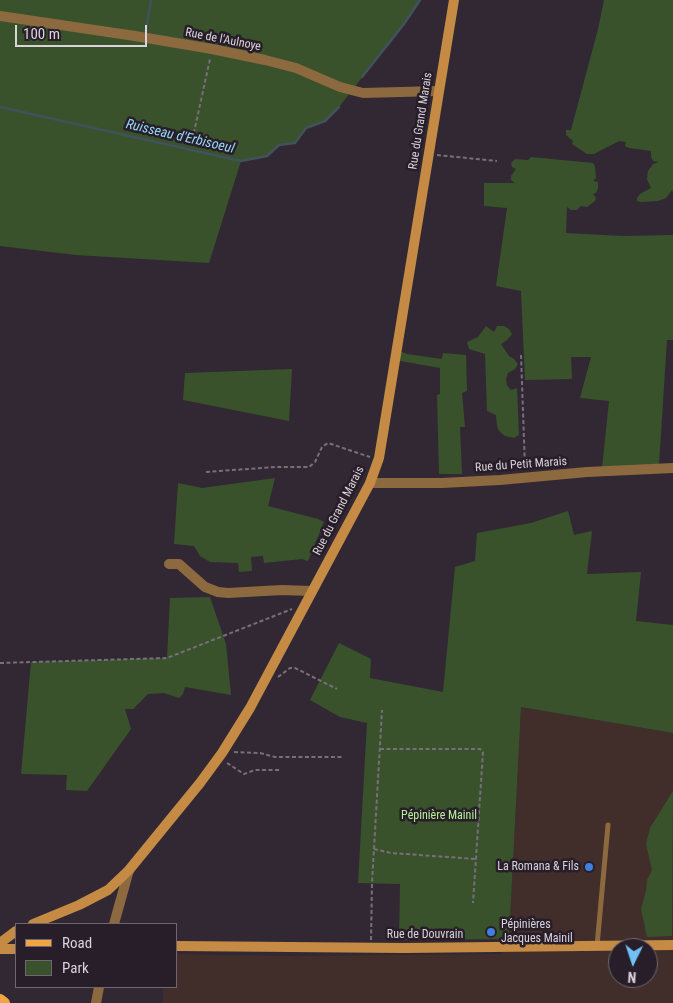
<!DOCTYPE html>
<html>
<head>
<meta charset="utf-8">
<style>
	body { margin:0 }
	#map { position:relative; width:673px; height:1003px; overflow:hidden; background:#312834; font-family:"Roboto Condensed",sans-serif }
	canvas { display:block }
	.legend { position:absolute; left:15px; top:923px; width:162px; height:65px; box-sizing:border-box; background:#281e29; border:1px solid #6f6670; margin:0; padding:6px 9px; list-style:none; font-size:15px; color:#d9d3da }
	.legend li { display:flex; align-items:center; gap:10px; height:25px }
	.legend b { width:25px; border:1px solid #6f6670 }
	.north { position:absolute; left:608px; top:938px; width:50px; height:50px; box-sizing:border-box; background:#281e29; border:1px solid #6f6670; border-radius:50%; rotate:184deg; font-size:14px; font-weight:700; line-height:20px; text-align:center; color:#d9d3da }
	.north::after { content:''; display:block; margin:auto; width:18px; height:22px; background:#71c1f5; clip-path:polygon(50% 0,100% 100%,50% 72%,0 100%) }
	.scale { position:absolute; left:15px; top:25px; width:132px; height:22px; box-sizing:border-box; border:2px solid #d9d3da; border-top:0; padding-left:6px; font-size:15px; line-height:18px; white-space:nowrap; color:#d9d3da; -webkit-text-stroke:4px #281e29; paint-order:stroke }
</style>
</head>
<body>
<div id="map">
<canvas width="673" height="1003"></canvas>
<ul class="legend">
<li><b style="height:6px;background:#f0a545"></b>Road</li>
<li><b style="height:14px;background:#39522c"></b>Park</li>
</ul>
<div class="north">N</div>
<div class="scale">100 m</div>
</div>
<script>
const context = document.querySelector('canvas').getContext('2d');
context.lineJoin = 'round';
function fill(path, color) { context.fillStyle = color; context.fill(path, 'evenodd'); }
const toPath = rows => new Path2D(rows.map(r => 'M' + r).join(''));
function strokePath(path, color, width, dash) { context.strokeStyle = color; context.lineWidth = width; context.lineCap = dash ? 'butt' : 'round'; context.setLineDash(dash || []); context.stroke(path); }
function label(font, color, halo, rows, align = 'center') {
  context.font = font + ' "Roboto Condensed",sans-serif'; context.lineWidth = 5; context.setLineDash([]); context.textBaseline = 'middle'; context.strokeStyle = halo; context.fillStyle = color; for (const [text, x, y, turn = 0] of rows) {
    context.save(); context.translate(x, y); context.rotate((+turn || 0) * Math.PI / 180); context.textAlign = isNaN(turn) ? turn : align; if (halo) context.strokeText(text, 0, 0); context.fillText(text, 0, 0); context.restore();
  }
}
const industrial = toPath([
	[521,707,673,733,673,1003,163,1003,163,987,176,987,176,954,287,956,502,954,509,939],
	[618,948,648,948,648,978,618,978]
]);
const green = toPath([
	[0,0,420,0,404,24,339,107,325,121,306,128,295,143,279,145,267,156,241,161,209,263,76,255,0,246],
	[604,0,673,0,673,192,672,190,666,198,658,201,641,202,637,201,637,198,640,194,651,188,647,179,648,171,653,164,659,162,653,161,651,157,651,151,629,148,625,146,626,142,619,141,594,154,587,154,572,144,573,141,566,135,566,130,571,130,598,29],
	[531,157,593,163,595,166,596,178,593,181,598,182,598,188,596,193,593,194,596,198,595,201,587,207,581,206,577,210,571,210,567,207,566,233,623,236,673,235,673,340,667,340,659,464,602,468,609,401,580,398,591,357,571,357,572,379,525,380,521,291,496,286,507,208,484,206,484,183,515,183,511,180,511,176,516,169,512,167,511,163,515,159,528,160],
	[486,326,494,332,497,326,504,326,509,329,512,334,507,340,501,344,509,356,514,359,518,364,515,369,508,373,506,379,507,385,511,390,517,388,519,435,514,438,505,436,499,431,497,426,496,415,487,411,485,354,469,349,467,342,478,337],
	[397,350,407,354,442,359,443,353,466,355,467,391,462,393,465,427,460,427,462,474,439,474,437,395,440,394,440,368,395,360],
	[292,369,289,421,183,400,185,373],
	[275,478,268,506,318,519,324,522,308,561,302,559,264,563,263,556,251,557,252,571,239,572,238,563,210,562,200,556,194,546,174,544,178,483,202,488],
	[568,511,574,535,592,531,587,574,641,572,636,621,673,625,673,733,521,707,509,939,399,940,400,884,358,883,367,723,340,717,310,700,339,643,371,659,370,678,443,692,455,567,475,561,477,533,531,523],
	[210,597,226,644,231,695,185,687,183,694,179,698,164,693,148,694,133,709,125,709,131,729,87,791,66,790,67,775,21,774,31,662,167,658,170,598],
	[673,791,672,936,647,937,641,909,646,891,647,880,652,870,646,844,650,828]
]);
const stream = toPath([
	[146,31,151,0],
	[362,77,404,24,420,0],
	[0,107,241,161,267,156,279,145,295,143,306,128,325,121,339,107]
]);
const path = toPath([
	[191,146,210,59],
	[437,155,497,161],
	[521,355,525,468],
	[206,472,275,467,309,467,315,462,322,447,328,443,370,457],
	[0,663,167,658,292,609],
	[278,677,290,668,295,668,337,689],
	[380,749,480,749,483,752,473,903],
	[234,752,260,753,275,757,344,757],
	[227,763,244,774,255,770,281,770],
	[374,849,391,853,476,859],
	[371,940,372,883,382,710]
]);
const lane = toPath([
	[597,946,608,825]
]);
const street = toPath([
	[0,16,135,36,212,49,265,60,296,68,340,87,363,93,438,91],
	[370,483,442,483,500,480,587,472,673,468],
	[169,564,179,564,205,587,218,592,228,593,282,590,312,591],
	[114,924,129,870],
	[96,1003,99,987]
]);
const secondary = toPath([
	[33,924,79,905,108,890,129,870,200,783,222,753,250,708,370,483,379,458,454,0],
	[0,943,16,931],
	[176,946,404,948,673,945],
	[0,949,16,949]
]);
const primary = toPath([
	[0,1000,4,1003]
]);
const markers = [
	[589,867,5,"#3f7fe0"],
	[491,932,5,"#3f7fe0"]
];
const streetNames = [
	["Rue de l'Aulnoye",223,40,11],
	["Rue du Grand Marais",421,121,-81],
	["Rue du Petit Marais",521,465,-4],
	["Rue du Grand Marais",339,511,-63],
	["Rue de Douvrain",425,935]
];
const parkNames = [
	["Pépinière Mainil",439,816]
];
const poiNames = [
	["La Romana & Fils",579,867],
	["Pépinières",501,925,"left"],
	["Jacques Mainil",501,939,"left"]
];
const waterNames = [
	["Ruisseau d'Erbisoeul",180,137,13]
];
fill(industrial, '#412e2a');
fill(green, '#39522c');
strokePath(stream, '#41525d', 2.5);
strokePath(path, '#776f79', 2, [4, 2.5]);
strokePath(lane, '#8d693f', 5);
strokePath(street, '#8d693f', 10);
strokePath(secondary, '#c58b44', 10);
strokePath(primary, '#f0a545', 12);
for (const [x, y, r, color] of markers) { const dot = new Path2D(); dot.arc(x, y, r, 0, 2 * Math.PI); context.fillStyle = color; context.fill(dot); strokePath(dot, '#281e29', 2); }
label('12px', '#d9d3da', '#281e29', streetNames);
label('12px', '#b4f196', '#281e29', parkNames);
label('12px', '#d9d3da', '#281e29', poiNames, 'right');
label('italic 14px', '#94d7f7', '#281e29', waterNames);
</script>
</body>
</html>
